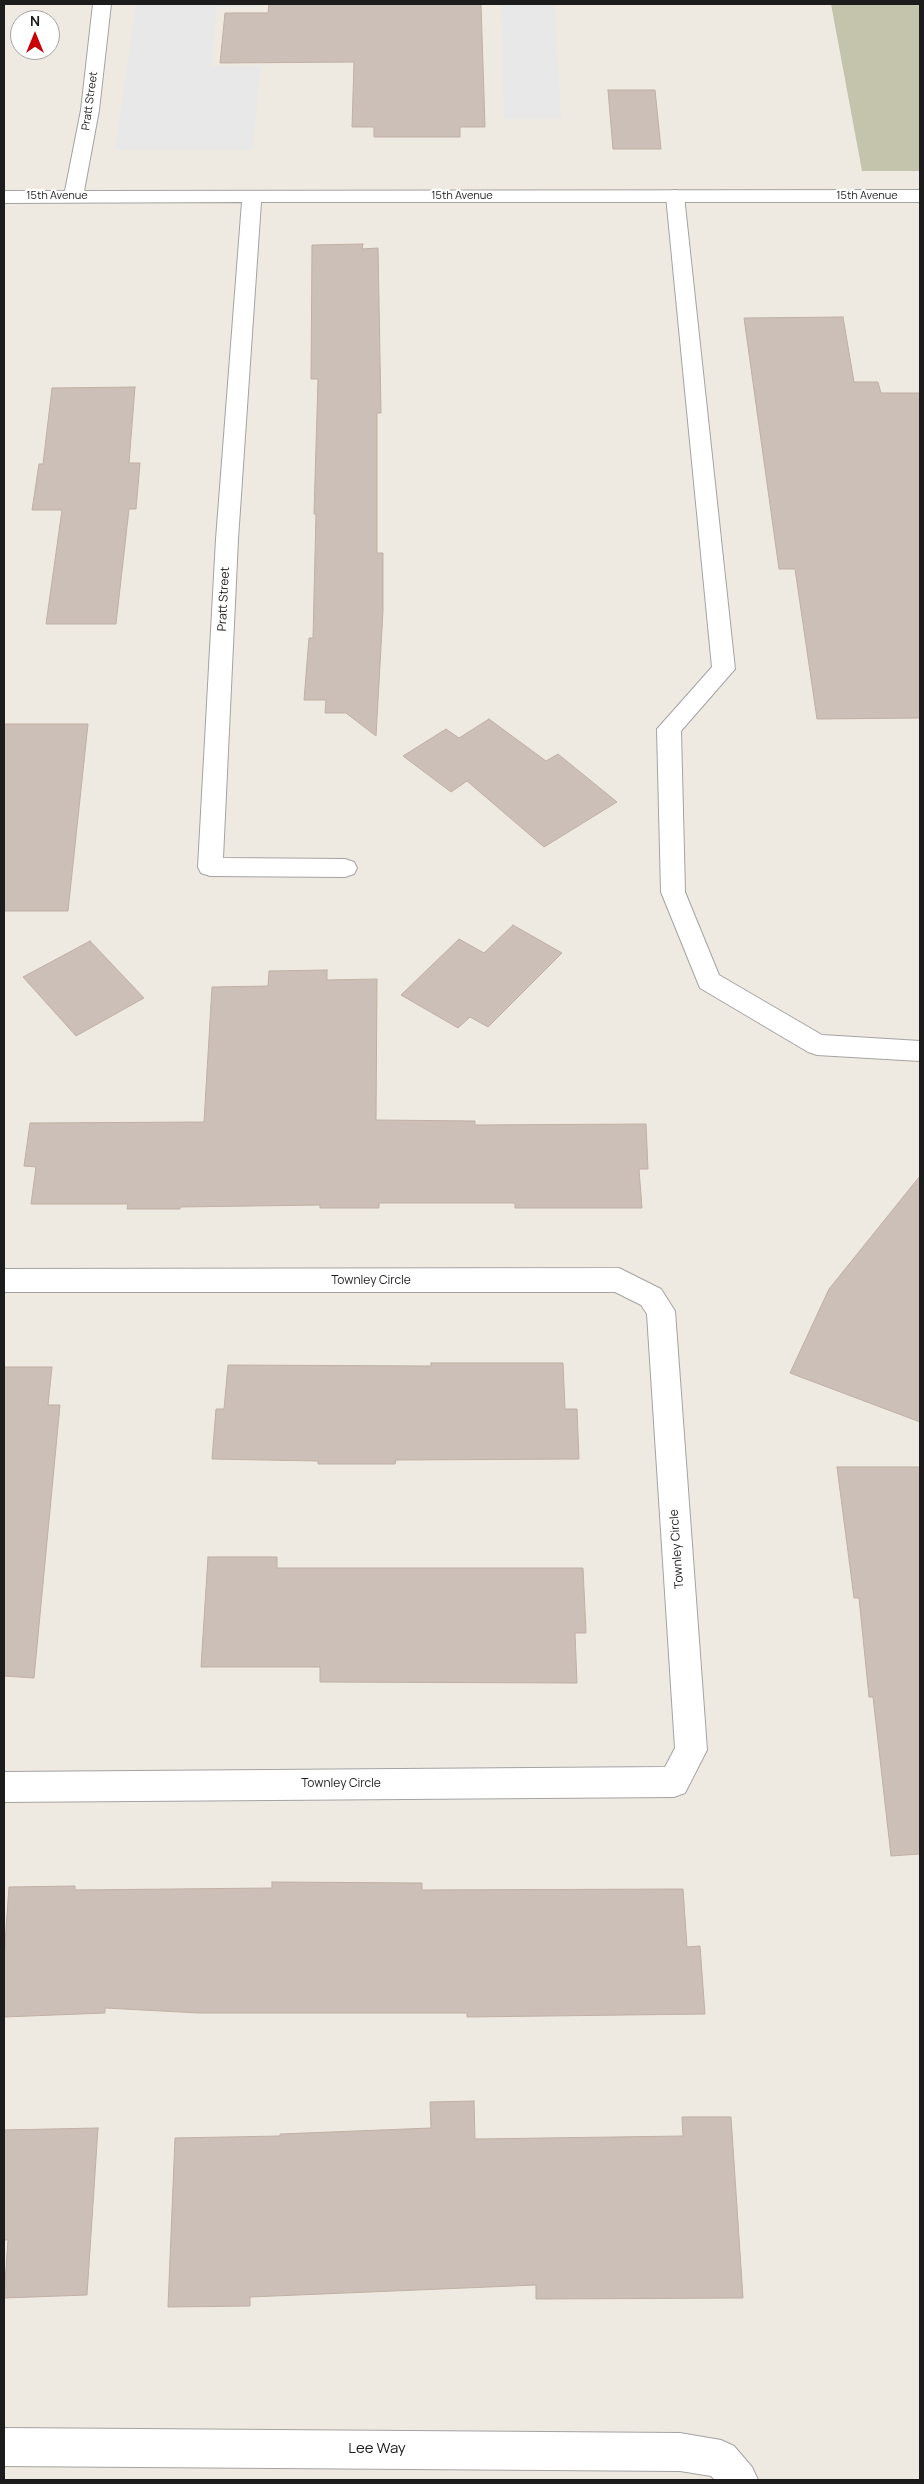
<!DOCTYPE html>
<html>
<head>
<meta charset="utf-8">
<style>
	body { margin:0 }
	#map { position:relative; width:924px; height:2484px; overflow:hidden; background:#efeae1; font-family:Manrope,sans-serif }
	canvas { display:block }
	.frame { position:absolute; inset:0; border:5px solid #1c1c1c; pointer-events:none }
	.north { position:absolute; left:10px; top:10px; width:50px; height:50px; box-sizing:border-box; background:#fff; border:1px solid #a4a4a4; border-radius:50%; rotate:0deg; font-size:14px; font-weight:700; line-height:20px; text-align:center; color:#1c1c1c }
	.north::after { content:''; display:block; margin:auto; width:18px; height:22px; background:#c90006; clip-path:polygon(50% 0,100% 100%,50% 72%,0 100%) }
</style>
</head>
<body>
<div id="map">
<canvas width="924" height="2484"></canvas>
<div class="frame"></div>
<div class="north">N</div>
</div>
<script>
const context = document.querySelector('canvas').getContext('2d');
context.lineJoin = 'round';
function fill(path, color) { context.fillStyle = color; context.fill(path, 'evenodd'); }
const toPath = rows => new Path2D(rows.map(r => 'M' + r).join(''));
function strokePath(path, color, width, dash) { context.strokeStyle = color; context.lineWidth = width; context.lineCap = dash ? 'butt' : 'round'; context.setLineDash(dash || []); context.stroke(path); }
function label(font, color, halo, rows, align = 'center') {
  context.font = font + ' Manrope,sans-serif'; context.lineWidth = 4.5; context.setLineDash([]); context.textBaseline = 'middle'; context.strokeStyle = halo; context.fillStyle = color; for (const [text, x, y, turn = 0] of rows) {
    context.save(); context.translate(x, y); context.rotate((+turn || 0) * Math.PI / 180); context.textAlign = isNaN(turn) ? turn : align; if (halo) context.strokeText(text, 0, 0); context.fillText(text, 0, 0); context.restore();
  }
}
const construction = toPath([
	[831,4,920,4,920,171,862,171]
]);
const parking = toPath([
	[136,4,257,4,257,7,217,7,211,66,260,66,253,150,115,150],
	[501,4,555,4,561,119,504,119]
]);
const building = toPath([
	[269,4,481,4,485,127,460,127,460,137,374,137,374,127,352,127,354,62,220,63,225,13,268,13,269,4],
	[608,90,655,90,661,149,613,149,608,90],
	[363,244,362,249,378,248,381,413,377,413,377,553,383,553,383,611,376,736,346,713,325,713,326,700,304,700,309,638,313,638,316,514,314,514,318,379,311,379,312,245,363,244],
	[843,317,854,382,878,382,881,393,920,393,920,718,817,719,795,569,779,569,744,318,843,317],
	[135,387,129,463,140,463,136,509,129,509,116,624,46,624,62,510,32,510,39,464,43,464,52,388,135,387],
	[489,719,546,761,558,754,617,802,544,847,467,781,451,792,403,756,446,729,459,738,489,719],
	[4,724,88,724,68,911,4,911,4,724],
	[513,925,562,953,488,1027,470,1017,458,1028,401,995,459,939,484,953,513,925],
	[90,941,144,998,76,1036,23,977,90,941],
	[327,970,327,980,377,979,376,1120,475,1121,475,1125,646,1124,648,1169,639,1169,642,1208,515,1208,515,1203,379,1203,379,1208,320,1208,320,1205,180,1207,180,1209,127,1209,128,1204,31,1204,36,1167,24,1166,30,1123,204,1122,212,987,268,986,269,971,327,970],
	[920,1176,920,1422,790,1373,829,1289,920,1176],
	[431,1363,563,1363,565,1409,577,1409,579,1459,396,1460,395,1464,318,1464,318,1461,212,1459,216,1409,224,1409,228,1365,431,1366,431,1363],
	[4,1367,52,1367,48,1405,60,1405,34,1678,4,1676,4,1367],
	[837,1467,920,1467,920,1854,891,1856,873,1697,869,1697,859,1598,854,1598,837,1467],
	[208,1557,277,1557,277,1568,583,1568,586,1633,575,1633,577,1683,320,1682,320,1667,201,1667,208,1557],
	[272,1882,422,1883,422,1890,683,1889,687,1947,700,1946,705,2014,467,2017,467,2013,199,2013,105,2008,105,2013,4,2017,4,1957,9,1887,75,1886,75,1890,272,1888,272,1882],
	[474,2101,475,2139,683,2136,682,2117,731,2117,743,2298,536,2299,536,2285,250,2297,250,2306,168,2307,175,2138,280,2136,280,2134,431,2128,430,2102,474,2101],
	[98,2128,87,2295,4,2298,8,2240,4,2240,4,2130,98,2128]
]);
const service = toPath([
	[675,190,682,192,684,196,735,669,681,731,685,892,719,975,822,1035,920,1041,920,1061,817,1055,808,1052,700,988,661,892,657,729,712,667,666,196,668,192,675,190]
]);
const minor = toPath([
	[93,4,111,4,99,110,84,191,920,190,920,202,261,202,238,539,223,858,345,859,354,862,357,868,354,874,345,877,210,876,201,873,198,867,216,539,242,202,4,203,4,191,65,191,81,110,93,4],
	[619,1268,661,1289,675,1311,707,1750,685,1793,674,1797,4,1802,4,1772,665,1767,675,1748,647,1314,641,1305,615,1292,4,1292,4,1269,619,1268],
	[4,2428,680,2433,721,2440,734,2446,752,2467,758,2480,715,2480,711,2476,680,2471,4,2466,4,2428]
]);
const farStreetnames = [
	["Pratt Street",90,101,-82],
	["15th Avenue",57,196],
	["15th Avenue",462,196],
	["15th Avenue",867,196]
];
const streetNames = [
	["Pratt Street",224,599,-87],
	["Townley Circle",371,1281],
	["Townley Circle",677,1549,-94],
	["Townley Circle",341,1784]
];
const nearStreetnames = [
	["Lee Way",377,2449]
];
fill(construction, '#c4c3ac');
fill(parking, '#e8e8e8');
fill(building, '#cbbfb7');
strokePath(building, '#c1afa3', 1);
strokePath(service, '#a3a3a3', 2);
strokePath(minor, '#a3a3a3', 2);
fill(service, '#fff');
fill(minor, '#fff');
label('11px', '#1c1c1c', '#fff', farStreetnames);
label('12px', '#1c1c1c', '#fff', streetNames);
label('15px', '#1c1c1c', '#fff', nearStreetnames);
</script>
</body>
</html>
